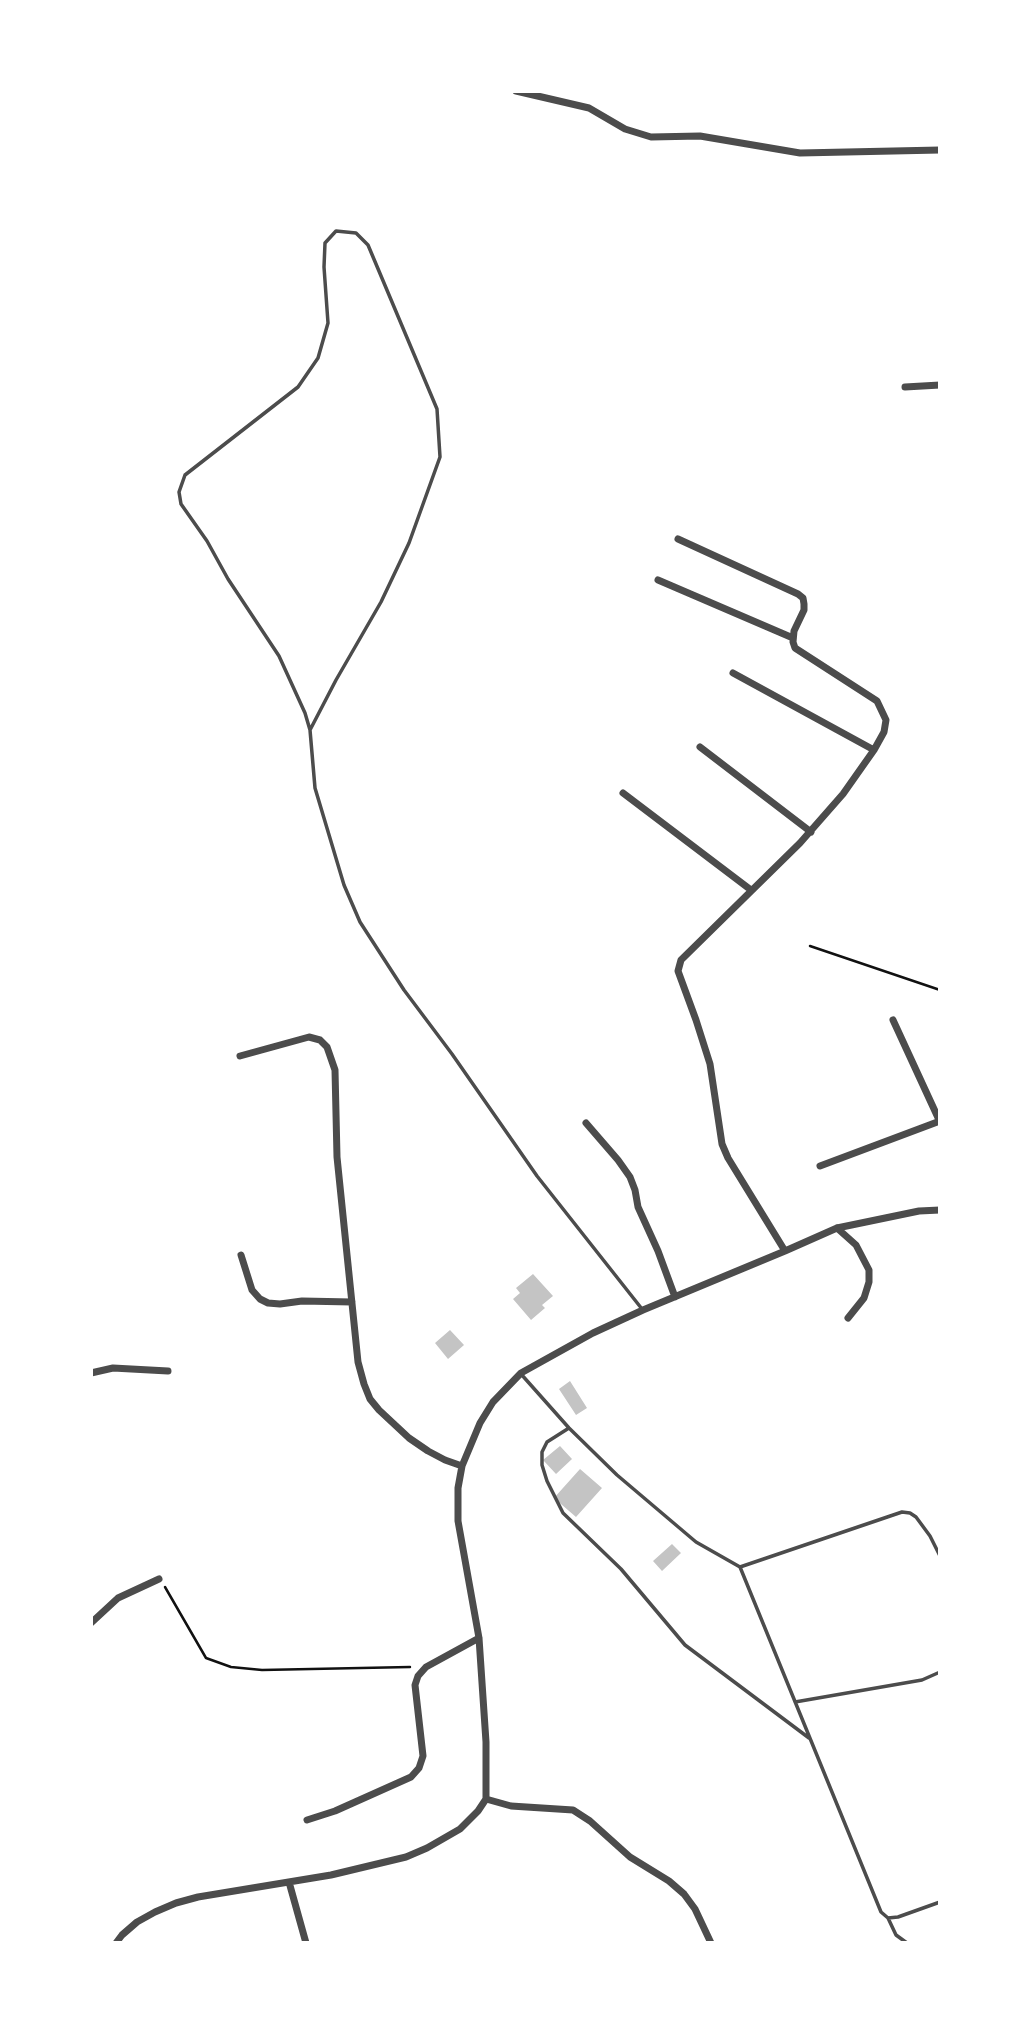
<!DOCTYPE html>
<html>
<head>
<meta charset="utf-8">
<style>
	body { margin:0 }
	#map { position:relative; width:1031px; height:2034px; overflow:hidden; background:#fff; font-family:"Sofia Sans Condensed",sans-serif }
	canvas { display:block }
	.frame { position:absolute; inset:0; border:93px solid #fff; pointer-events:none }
</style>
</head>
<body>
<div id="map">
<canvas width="1031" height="2034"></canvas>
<div class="frame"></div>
</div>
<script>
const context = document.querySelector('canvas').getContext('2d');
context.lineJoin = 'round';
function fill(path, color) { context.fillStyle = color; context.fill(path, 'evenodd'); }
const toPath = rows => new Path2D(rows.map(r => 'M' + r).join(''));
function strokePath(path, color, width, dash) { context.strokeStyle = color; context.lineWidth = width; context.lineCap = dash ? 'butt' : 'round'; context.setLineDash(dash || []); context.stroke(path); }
const building = toPath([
	[533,1274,553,1296,542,1305,545,1308,531,1320,513,1299,520,1293,516,1288],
	[450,1330,464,1345,448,1359,435,1343],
	[570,1381,587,1408,576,1415,559,1389],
	[560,1446,572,1459,556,1474,543,1460],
	[580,1469,602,1488,576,1517,554,1498],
	[672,1544,681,1553,662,1571,653,1561]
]);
const path = toPath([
	[810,946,940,990],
	[165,1587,206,1658,231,1667,262,1670,410,1667]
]);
const service = toPath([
	[310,730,336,680,381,602,409,543,440,457,437,409,368,245,356,233,336,231,325,243,324,267,328,323,318,358,298,387,185,475,179,492,181,504,207,541,228,579,279,656,305,713,310,730,315,788,344,885,360,922,404,990,452,1054,537,1176,642,1309],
	[521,1374,569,1428,617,1475,696,1542,740,1567,881,1912,888,1918,898,1917,940,1902],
	[569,1428,547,1442,542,1452,542,1465,547,1481,563,1513,621,1569,685,1645,809,1738],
	[740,1567,902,1512,910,1513,916,1517,930,1536,940,1556],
	[795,1702,922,1680,940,1672],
	[888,1918,896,1935,907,1943]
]);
const minor = toPath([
	[516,91,589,108,625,129,651,137,700,136,800,153,940,150],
	[905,387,940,385],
	[678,539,798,594,803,598,804,604,804,610,794,631,793,642,795,648,877,701,886,720,884,732,874,750,843,794,800,843,681,960,678,971,696,1020,710,1064,722,1144,728,1158,785,1251],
	[658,580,793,638],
	[733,673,874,750],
	[700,747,811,832],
	[623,793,751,890],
	[893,1020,940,1122],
	[240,1056,309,1037,320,1040,327,1047,335,1070,337,1157,358,1362,364,1384,370,1399,379,1410,409,1438,428,1451,445,1460,462,1466],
	[586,1123,618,1160,630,1177,635,1190,638,1207,658,1251,675,1297],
	[820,1166,940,1121],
	[837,1228,856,1245,869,1270,869,1282,864,1298,848,1318],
	[241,1255,252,1290,260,1299,268,1303,280,1304,302,1301,352,1302],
	[91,1373,113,1368,168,1371],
	[91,1623,118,1598,159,1579],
	[486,1799,511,1806,573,1810,590,1821,630,1857,669,1881,684,1894,695,1909,711,1943],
	[307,1820,335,1811,411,1777,419,1768,423,1756,415,1685,418,1676,426,1667,479,1638],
	[289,1882,306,1943],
	[116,1943,122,1935,137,1922,155,1912,176,1903,198,1897,331,1875,406,1857,427,1848,460,1829,478,1811,486,1799,486,1742,479,1638,458,1521,458,1488,462,1466,480,1423,493,1402,521,1373,593,1333,643,1310,785,1251,837,1228,919,1211,940,1210]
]);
fill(building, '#c4c4c4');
strokePath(path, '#111', 2.5);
strokePath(service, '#4c4c4c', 3.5);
strokePath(minor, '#4c4c4c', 7);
</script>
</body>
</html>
